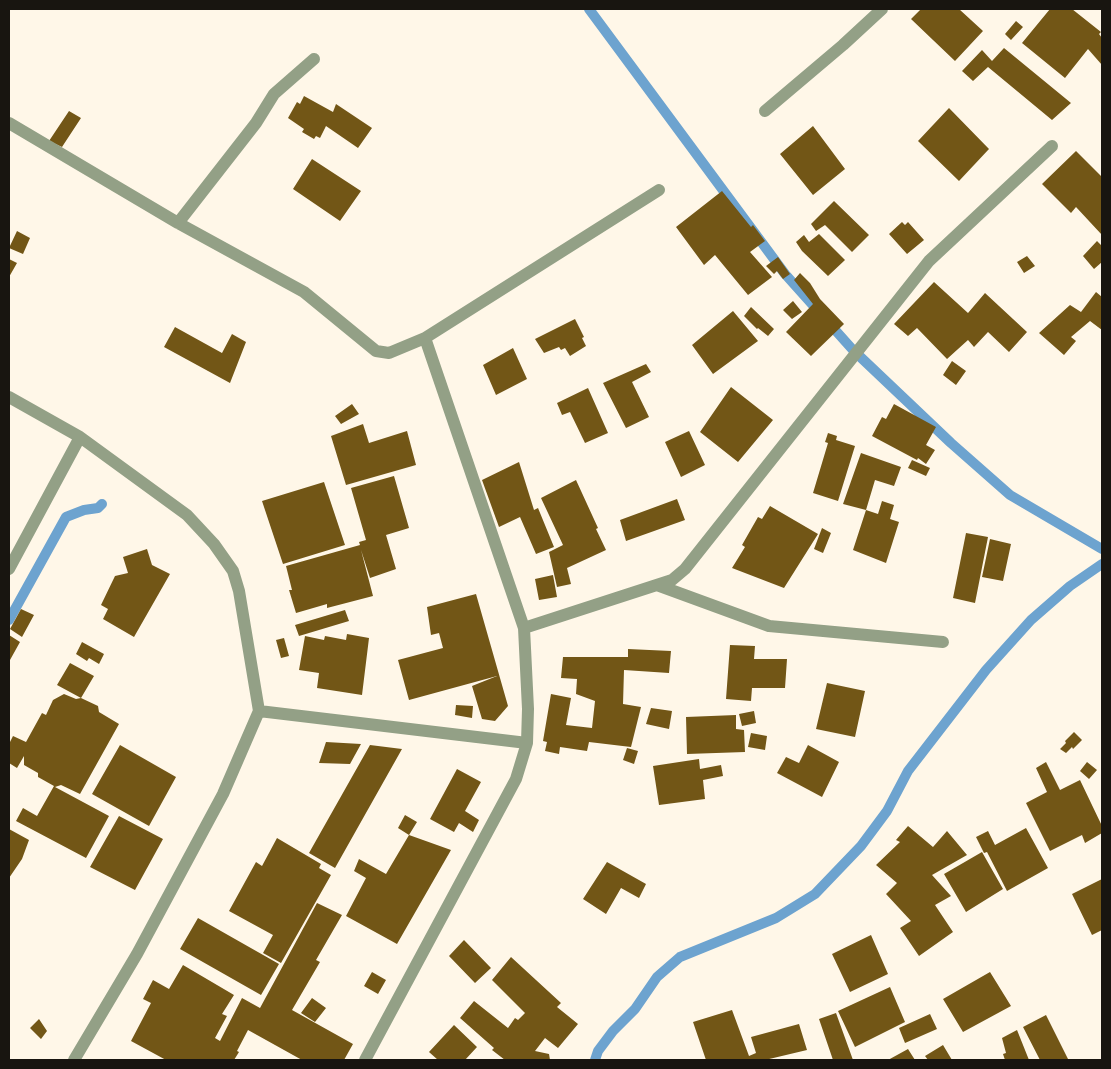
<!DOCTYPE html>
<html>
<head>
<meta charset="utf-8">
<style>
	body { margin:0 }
	#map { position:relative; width:1111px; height:1069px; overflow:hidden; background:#fff7e8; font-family:"Golos Text",sans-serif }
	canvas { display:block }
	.frame { position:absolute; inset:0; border:10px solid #181510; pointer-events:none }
</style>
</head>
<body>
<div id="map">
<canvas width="1111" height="1069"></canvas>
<div class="frame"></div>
</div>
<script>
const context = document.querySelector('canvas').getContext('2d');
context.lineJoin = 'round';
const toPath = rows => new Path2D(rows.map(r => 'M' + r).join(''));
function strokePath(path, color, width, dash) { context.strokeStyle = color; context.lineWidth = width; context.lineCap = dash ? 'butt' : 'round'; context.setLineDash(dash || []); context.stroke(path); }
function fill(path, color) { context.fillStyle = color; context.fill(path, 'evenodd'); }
const stream = toPath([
	[589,9,785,274,853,350,951,443,1010,495,1102,549],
	[9,620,66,517,84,510,98,508,102,504],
	[595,1060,598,1051,613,1031,635,1009,657,977,680,957,776,918,815,894,861,846,887,811,908,771,986,670,1031,620,1070,586,1102,564]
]);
const building = toPath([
	[921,9,959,9,983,31,955,61,911,19],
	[1050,9,1072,9,1101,32,1099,34,1102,38,1102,65,1088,49,1065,78,1022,43],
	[1016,21,1023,27,1011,40,1005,34],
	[1004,48,1071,103,1052,120,988,67,973,81,962,71,982,50,992,61],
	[304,96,333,112,336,104,372,128,358,148,326,126,320,138,316,136,314,139,302,132,304,129,288,118,297,102,300,104],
	[949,108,989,149,959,181,918,141],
	[69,111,81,118,62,147,49,141],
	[813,126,845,169,813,195,780,154],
	[1076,151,1102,177,1102,235,1076,207,1071,213,1042,184],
	[312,159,361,191,340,221,293,189],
	[722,191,751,227,753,225,765,241,750,252,772,277,748,295,715,255,704,265,676,227],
	[834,201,869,235,852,252,825,225,816,231,811,224],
	[902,222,905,225,908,222,924,240,907,254,889,234],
	[17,231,30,238,23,254,9,248],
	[819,234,845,260,828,276,802,251,796,242,804,235,809,242],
	[1097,241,1102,246,1102,262,1094,269,1083,256],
	[1027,256,1035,266,1024,273,1017,262],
	[778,257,790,274,783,279,777,271,774,274,766,266],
	[9,259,17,263,9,277],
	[800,273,810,283,820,299,844,324,811,356,786,332,813,304,794,280],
	[934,282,968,313,985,293,1027,332,1009,352,988,332,974,347,968,340,947,359,917,328,908,336,894,324],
	[1096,292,1102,297,1102,330,1090,321,1071,337,1076,341,1064,355,1039,333,1070,305,1081,312],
	[793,301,802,312,792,319,783,310],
	[751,307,774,329,768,336,758,328,757,329,744,316],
	[733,311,758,341,713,374,692,345],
	[575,319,584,337,582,338,586,346,570,356,565,348,561,350,559,347,544,353,535,339],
	[175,327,222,353,232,334,246,342,230,383,164,347],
	[513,348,527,379,496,395,483,365],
	[952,361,966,371,956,385,943,375],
	[646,364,651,372,632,382,649,417,626,428,603,383],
	[731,387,773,420,738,462,700,432],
	[588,388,608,433,585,443,570,412,562,415,557,403],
	[352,404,359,414,341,424,335,416],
	[894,404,936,427,926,445,935,450,926,464,918,458,917,460,872,436,882,417,886,419],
	[363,424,369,443,407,431,416,465,346,485,331,436],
	[689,431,705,465,681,477,665,442],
	[828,433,837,436,836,440,855,446,838,501,813,493,828,443,825,442],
	[861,453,901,467,894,486,875,480,866,510,843,504],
	[912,460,930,468,926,476,908,468],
	[519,462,534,510,538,508,554,547,536,554,520,517,499,527,482,480],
	[394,476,409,528,386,535,396,569,370,578,361,550,373,596,327,608,327,604,296,613,289,590,292,590,286,566,360,545,359,542,366,540,351,488],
	[576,480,598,528,596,529,606,550,567,568,571,584,557,587,549,552,563,545,541,498],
	[324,482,345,545,283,564,262,501],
	[677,499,685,520,626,541,620,520],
	[882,501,894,505,890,519,899,522,886,563,853,550,866,510,878,514],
	[770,506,818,534,784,588,732,568,745,547,742,545,758,517,762,519],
	[822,528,831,533,823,553,814,549],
	[966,533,988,537,975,603,953,598],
	[990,539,1011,544,1003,581,982,577],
	[147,549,152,565,170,574,134,637,103,619,108,609,101,605,115,576,128,573,123,557],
	[553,575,557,597,539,600,535,579],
	[476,594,508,706,495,721,482,719,472,686,497,676,409,700,398,660,443,648,439,633,431,635,427,607],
	[21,609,34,615,22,637,10,629],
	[345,610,349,621,299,636,295,625],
	[347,634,369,638,362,695,317,688,319,673,299,670,305,636,324,640,325,636,346,640],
	[9,635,20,642,10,660,9,659],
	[284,638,289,656,281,658,276,640],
	[82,642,104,654,99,664,89,658,87,661,76,654],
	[730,645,755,646,754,659,787,659,785,688,752,688,751,701,726,699],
	[628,649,671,651,669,673,624,670,623,704,641,707,631,747,589,742,587,751,560,747,559,754,545,751,547,742,543,741,551,694,571,698,566,725,592,728,595,701,576,694,577,679,561,678,563,657,628,657],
	[70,663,94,676,81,698,98,706,99,712,119,724,80,794,61,785,55,787,109,816,86,858,16,821,23,808,37,816,54,786,38,777,38,773,24,765,24,756,17,768,9,763,9,744,13,736,26,742,42,713,46,715,53,700,64,694,76,699,81,698,57,685],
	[827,683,865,691,855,737,816,729],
	[456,705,473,706,472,718,455,715],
	[651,708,672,711,669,729,646,724],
	[754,711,756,723,742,726,739,714],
	[736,715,736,729,744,730,745,752,687,754,686,717],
	[1074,732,1082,740,1073,749,1072,747,1066,753,1060,749,1066,743,1065,741],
	[751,733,767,736,765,750,748,747],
	[326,742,361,744,350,764,319,763],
	[120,745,176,777,149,826,92,794],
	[370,745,402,749,335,868,309,853],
	[808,745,839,762,822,797,777,773,786,757,799,763],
	[627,748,638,751,634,764,623,760],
	[699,759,700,769,721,765,723,776,703,780,705,799,659,805,653,766],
	[1046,762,1060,790,1080,780,1102,826,1102,833,1085,843,1082,835,1050,851,1026,803,1047,792,1036,768],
	[1087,762,1097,770,1089,779,1080,771],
	[457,769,481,782,465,811,479,820,473,832,459,823,454,832,430,819],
	[405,815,417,822,409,835,398,828],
	[119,816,163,839,135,890,90,867],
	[908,826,933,847,947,831,967,855,932,875,951,896,935,905,953,932,919,956,900,928,911,921,886,894,897,883,876,865,900,842,896,840],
	[1026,828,1048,868,1007,891,987,852,984,853,976,837,988,831,995,845],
	[9,829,29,840,22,859,9,878],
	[409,835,451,850,397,944,346,916,366,878,354,871,359,859,386,874],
	[277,838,321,864,319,868,331,875,281,963,263,953,273,935,229,911,256,862,262,866],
	[982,852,1003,889,966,912,944,874],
	[607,862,646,884,639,898,621,888,606,914,583,899],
	[1102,879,1102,930,1092,935,1072,894],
	[317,903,342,915,316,960,320,962,292,1010,353,1044,344,1060,302,1060,248,1030,237,1051,239,1052,234,1060,166,1060,131,1041,151,1003,143,999,153,980,169,989,183,965,234,995,222,1014,227,1016,215,1038,220,1041,242,998,260,1008],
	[198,918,279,964,261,995,180,949],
	[871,935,888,974,850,992,832,954],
	[464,940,491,968,475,983,449,956],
	[511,957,561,1003,557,1007,578,1024,558,1048,545,1038,535,1051,549,1054,550,1060,505,1060,492,1050,494,1048,460,1018,474,1001,508,1028,515,1018,518,1020,525,1013,492,980],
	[372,972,386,980,378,994,364,986],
	[990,972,1011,1006,963,1032,943,999],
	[890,987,905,1022,855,1047,838,1011],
	[312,998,326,1008,315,1022,301,1013],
	[732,1010,749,1056,756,1053,751,1037,799,1024,807,1050,765,1060,706,1060,693,1022],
	[836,1013,853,1060,833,1060,819,1019],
	[930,1014,937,1029,905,1043,899,1028],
	[1046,1015,1068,1059,1067,1060,1040,1060,1023,1027],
	[39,1019,47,1031,41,1039,30,1028],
	[454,1025,477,1047,465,1060,438,1060,429,1052],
	[1017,1030,1029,1060,1005,1060,1003,1054,1006,1053,1002,1038],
	[943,1045,952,1060,928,1060,925,1056],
	[908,1049,915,1060,888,1060]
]);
const minor = toPath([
	[765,111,843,45,882,9],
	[9,123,178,223,304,292,376,351,389,353,425,338,659,190],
	[178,223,256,123,274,94,314,59],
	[9,397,80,437,187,515,214,544,233,571,239,591,259,711,223,794,137,954,74,1060],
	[9,569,80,437],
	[657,585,769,626,943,642],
	[524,628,672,580,685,569,929,261,1052,146],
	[259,711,527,743],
	[365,1060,516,779,527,743,528,709,524,628,425,338]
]);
strokePath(stream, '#6da3cf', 10);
fill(building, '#725616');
strokePath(minor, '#93a086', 12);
</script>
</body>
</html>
